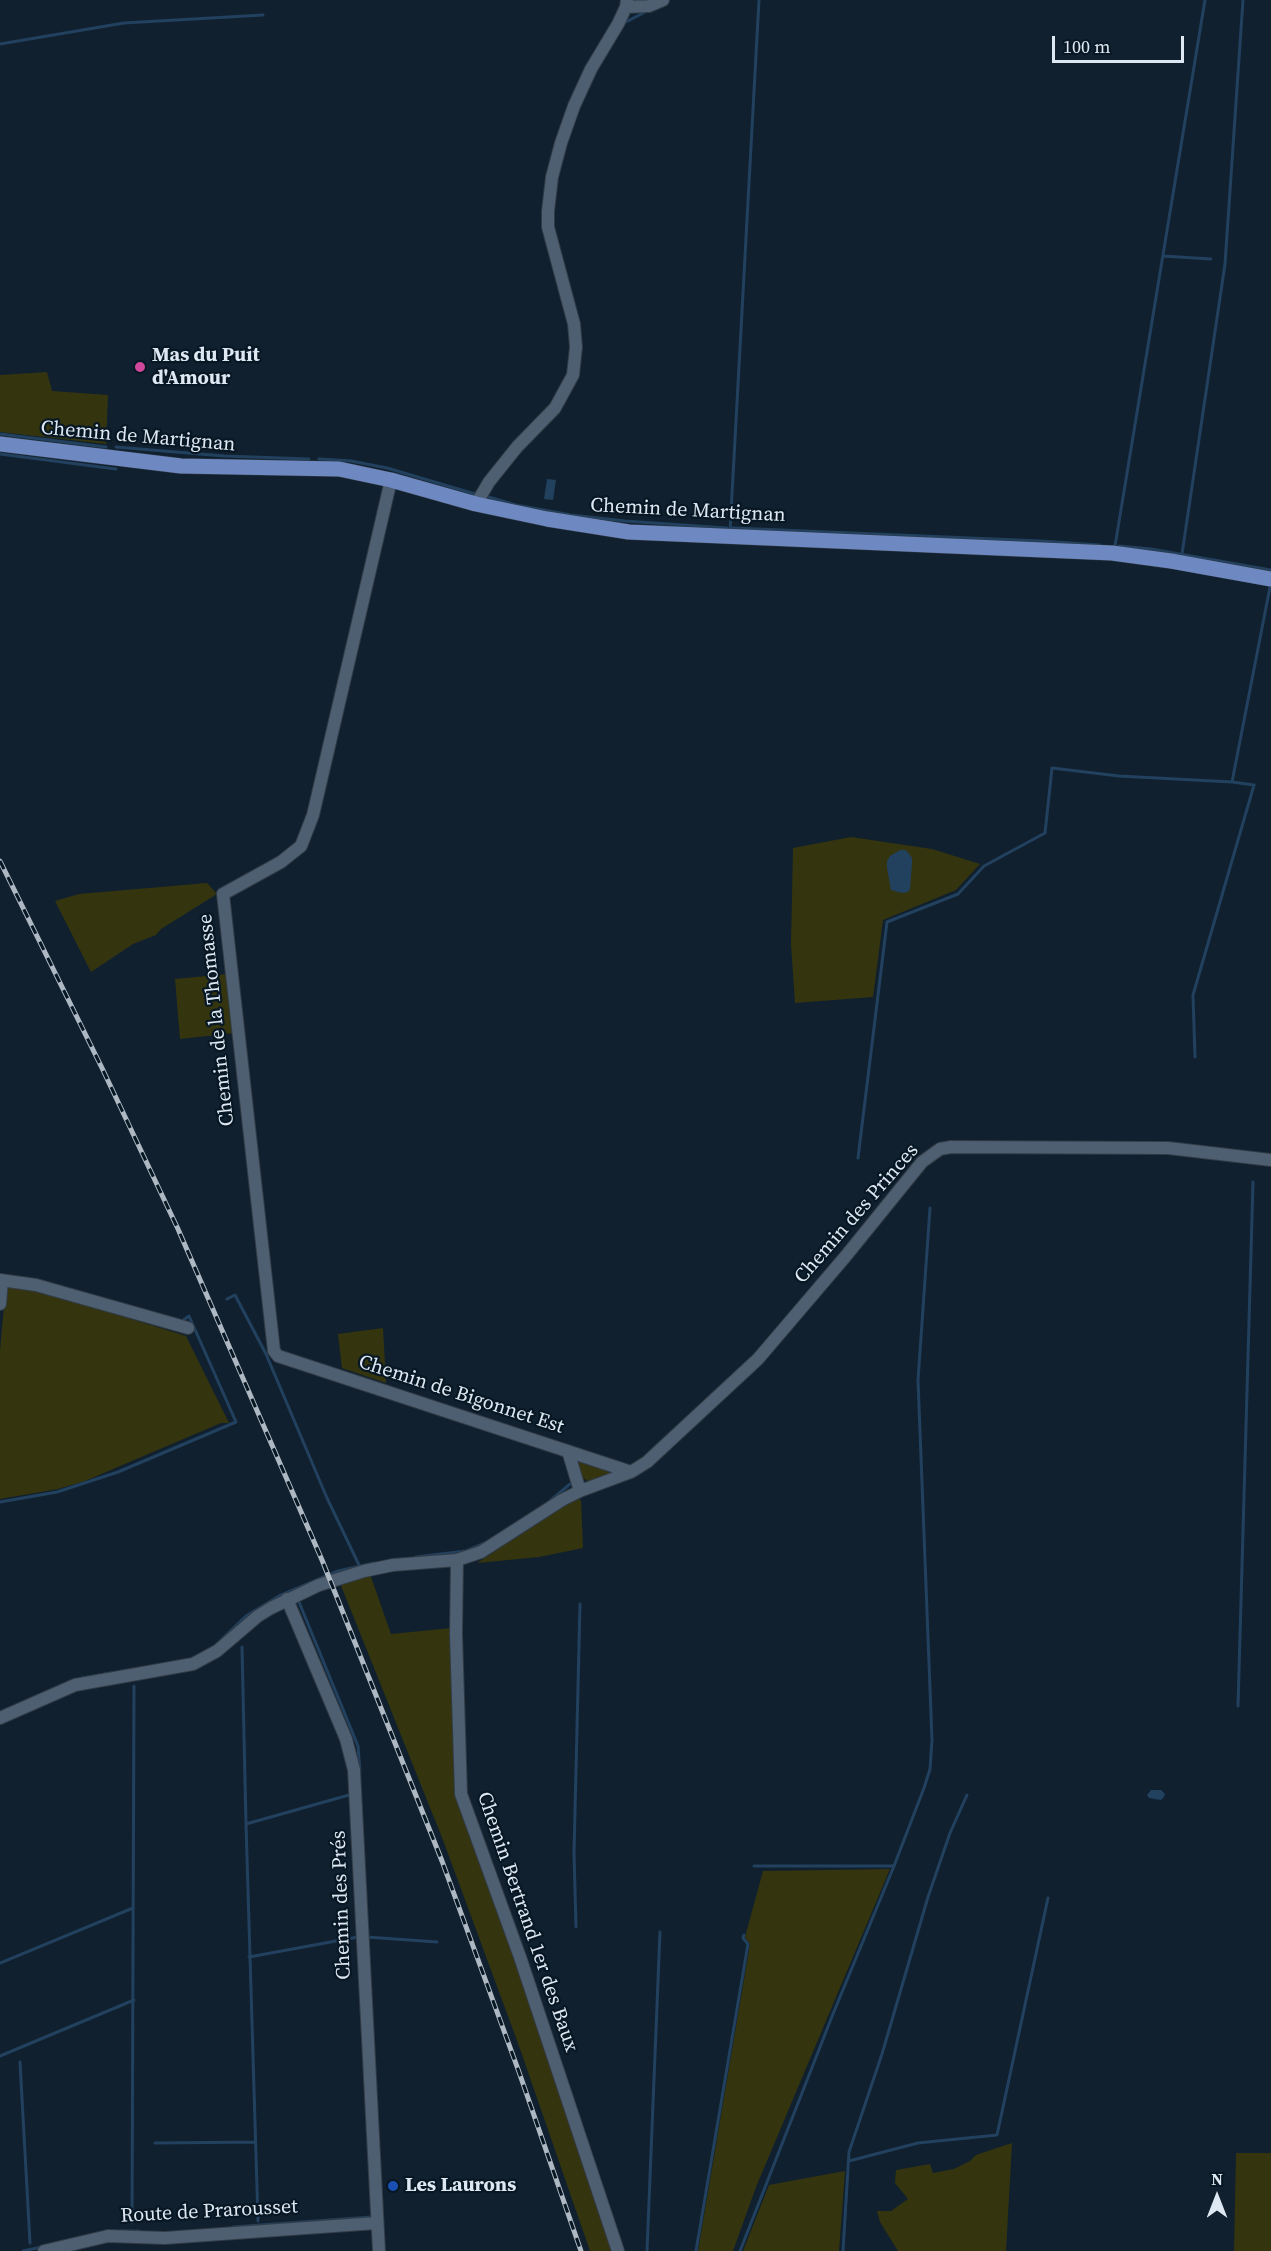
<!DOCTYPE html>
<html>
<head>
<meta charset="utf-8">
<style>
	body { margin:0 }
	#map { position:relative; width:1271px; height:2251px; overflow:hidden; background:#11202e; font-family:"Source Serif 4",serif }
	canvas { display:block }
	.north { position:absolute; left:1187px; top:2167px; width:60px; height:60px; -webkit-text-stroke:4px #081724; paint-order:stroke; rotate:0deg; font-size:16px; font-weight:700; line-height:24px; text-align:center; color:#dee8f2 }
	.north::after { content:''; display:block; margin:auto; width:21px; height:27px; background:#dee8f2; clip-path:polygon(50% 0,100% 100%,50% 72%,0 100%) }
	.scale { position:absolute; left:1052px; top:36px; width:132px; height:27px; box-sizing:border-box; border:3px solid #dee8f2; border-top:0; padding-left:8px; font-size:18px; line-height:21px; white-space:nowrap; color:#dee8f2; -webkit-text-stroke:4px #081724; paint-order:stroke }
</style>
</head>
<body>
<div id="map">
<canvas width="1271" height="2251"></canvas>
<div class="north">N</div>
<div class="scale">100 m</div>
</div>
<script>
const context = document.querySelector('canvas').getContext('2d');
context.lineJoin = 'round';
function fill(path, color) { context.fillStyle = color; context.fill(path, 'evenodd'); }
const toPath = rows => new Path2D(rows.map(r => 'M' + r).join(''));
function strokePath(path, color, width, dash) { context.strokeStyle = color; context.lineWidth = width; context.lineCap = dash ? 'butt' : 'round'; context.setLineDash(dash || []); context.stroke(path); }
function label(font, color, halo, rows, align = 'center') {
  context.font = font + ' "Source Serif 4",serif'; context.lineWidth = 4.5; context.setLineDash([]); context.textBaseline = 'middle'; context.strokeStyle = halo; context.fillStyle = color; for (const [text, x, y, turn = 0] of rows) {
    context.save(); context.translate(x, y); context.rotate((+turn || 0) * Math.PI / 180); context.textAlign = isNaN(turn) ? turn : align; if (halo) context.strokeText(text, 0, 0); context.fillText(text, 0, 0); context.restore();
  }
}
const green = toPath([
	[47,372,52,391,108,395,106,444,0,432,0,375],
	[851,837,932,849,980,864,956,890,883,920,873,997,795,1003,791,944,793,848],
	[207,883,217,894,161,929,156,935,133,944,91,972,55,901,79,894],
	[228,974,235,1033,180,1039,175,979],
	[6,1283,76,1302,186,1336,229,1423,221,1423,85,1481,58,1489,0,1499,0,1351],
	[383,1328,386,1383,342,1368,338,1334],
	[578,1458,621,1471,590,1482,581,1477],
	[578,1497,581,1501,583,1548,539,1557,477,1563],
	[370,1574,391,1634,452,1628,456,1779,615,2251,590,2251,519,2046,443,1840,340,1583],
	[890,1869,756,2187,733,2251,698,2251,750,1944,745,1937,763,1871],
	[1012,2143,1006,2251,898,2251,880,2222,877,2211,891,2211,908,2199,895,2183,896,2170,930,2164,933,2173,954,2169,970,2161,976,2155],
	[1236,2153,1271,2153,1271,2251,1234,2251],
	[845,2171,839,2251,743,2251,769,2185]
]);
const water = toPath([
	[547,479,556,480,553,500,544,499],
	[900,850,906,850,912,858,912,863,910,889,908,892,902,893,891,890,887,868,887,861,890,856],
	[1151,1790,1161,1790,1165,1794,1164,1797,1161,1800,1149,1798,1147,1795]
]);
const stream = toPath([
	[624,23,647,11],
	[0,44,124,23,263,15],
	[1163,256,1211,259],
	[0,434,106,447],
	[116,447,224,456,309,459],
	[0,454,116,469],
	[319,459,351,461,387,468,475,494],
	[485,496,516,505,571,515,625,521,727,528],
	[733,528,1041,541,1100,545],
	[730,531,759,0],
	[1115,546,1205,0],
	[1119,546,1151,549,1271,570],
	[1182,554,1225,264,1243,0],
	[1195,1057,1193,995,1254,785,1232,782,1270,587],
	[858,1158,887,922,958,894,984,866,1045,833,1052,768,1119,776,1232,782],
	[227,1299,235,1295,266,1354,327,1498,359,1565],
	[551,1500,570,1484],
	[0,1502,57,1492,118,1472,236,1422,189,1316,179,1323],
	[416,1557,466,1551,485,1543],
	[299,1602,358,1746,360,1771],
	[221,1640,246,1616,279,1596,338,1571,374,1563],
	[242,1647,246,1824],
	[82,1678,111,1673],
	[1238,1706,1253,1182],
	[754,1866,894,1866,924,1788,930,1769,932,1740,918,1380,930,1208],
	[576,1927,574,1853,580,1604],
	[367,1937,437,1942],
	[249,1957,358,1937],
	[0,1963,133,1908],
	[0,2056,134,2000],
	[20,2062,30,2243],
	[155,2143,255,2142],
	[849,2161,918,2143,997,2135,1048,1898],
	[258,2221,246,1824,349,1795],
	[132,2223,134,1686],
	[233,2227,371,2217],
	[122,2231,139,2231],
	[23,2251,42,2247],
	[647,2251,660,1932],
	[696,2251,748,1944,743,1938,744,1935],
	[740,2251,833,2014,894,1866],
	[843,2251,849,2152,882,2054,928,1897,950,1833,967,1795]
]);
const minor = toPath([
	[626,7,649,6,663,0],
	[391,480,313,815,301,846,281,862,223,894,274,1351,278,1356,631,1472],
	[476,504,489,482,517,447,555,408,573,375,576,347,574,324,548,227,548,211,552,177,561,143,574,106,591,69,618,24,626,7,627,0],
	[0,1280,36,1285,188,1328],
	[0,1304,2,1280],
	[568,1451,580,1491],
	[457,1560,456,1634,461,1794,520,1957,618,2251],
	[287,1599,346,1739,354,1770,379,2251],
	[0,1718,75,1685,193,1664,217,1651,258,1616,271,1608,319,1585,364,1571,393,1565,457,1560,481,1552,562,1500,580,1491,631,1472,647,1462,758,1359,845,1257,922,1162,940,1149,951,1147,1168,1148,1271,1160],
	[44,2251,108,2236,165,2238,377,2223]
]);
const major = toPath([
	[0,444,181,466,339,469,391,480,476,504,547,519,629,532,1112,553,1171,561,1271,579]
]);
const rail = toPath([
	[0,861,102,1068,178,1229,322,1560,442,1861,519,2072,581,2251]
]);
const markers = [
	[140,367,6,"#d1479c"],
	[393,2186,6,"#1a4fb4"]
];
const poiNames = [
	["Mas du Puit",152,356],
	["d'Amour",152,379],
	["Les Laurons",405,2186]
];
const streetNames = [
	["Chemin de Martignan",138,437,5],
	["Chemin de Martignan",688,511,3],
	["Chemin de la Thomasse",217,1020,-96],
	["Chemin des Princes",857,1214,-49],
	["Chemin de Bigonnet Est",461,1395,18],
	["Chemin des Prés",342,1905,-92],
	["Chemin Bertrand 1er des Baux",527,1922,71],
	["Route de Prarousset",209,2212,-3]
];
fill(green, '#34350e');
fill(water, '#22415f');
strokePath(stream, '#22415f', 3);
strokePath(minor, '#313b46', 14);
strokePath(major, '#313b46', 16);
strokePath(minor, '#4d5f70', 12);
strokePath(major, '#6e88c1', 15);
strokePath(rail, '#adb8c3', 5);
strokePath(rail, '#081724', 3, [9]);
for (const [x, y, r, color] of markers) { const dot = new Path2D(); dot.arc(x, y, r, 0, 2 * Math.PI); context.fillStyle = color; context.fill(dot); strokePath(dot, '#081724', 2); }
label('bold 20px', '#dee8f2', '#081724', poiNames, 'left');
label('20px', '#dee8f2', '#081724', streetNames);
</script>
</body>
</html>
